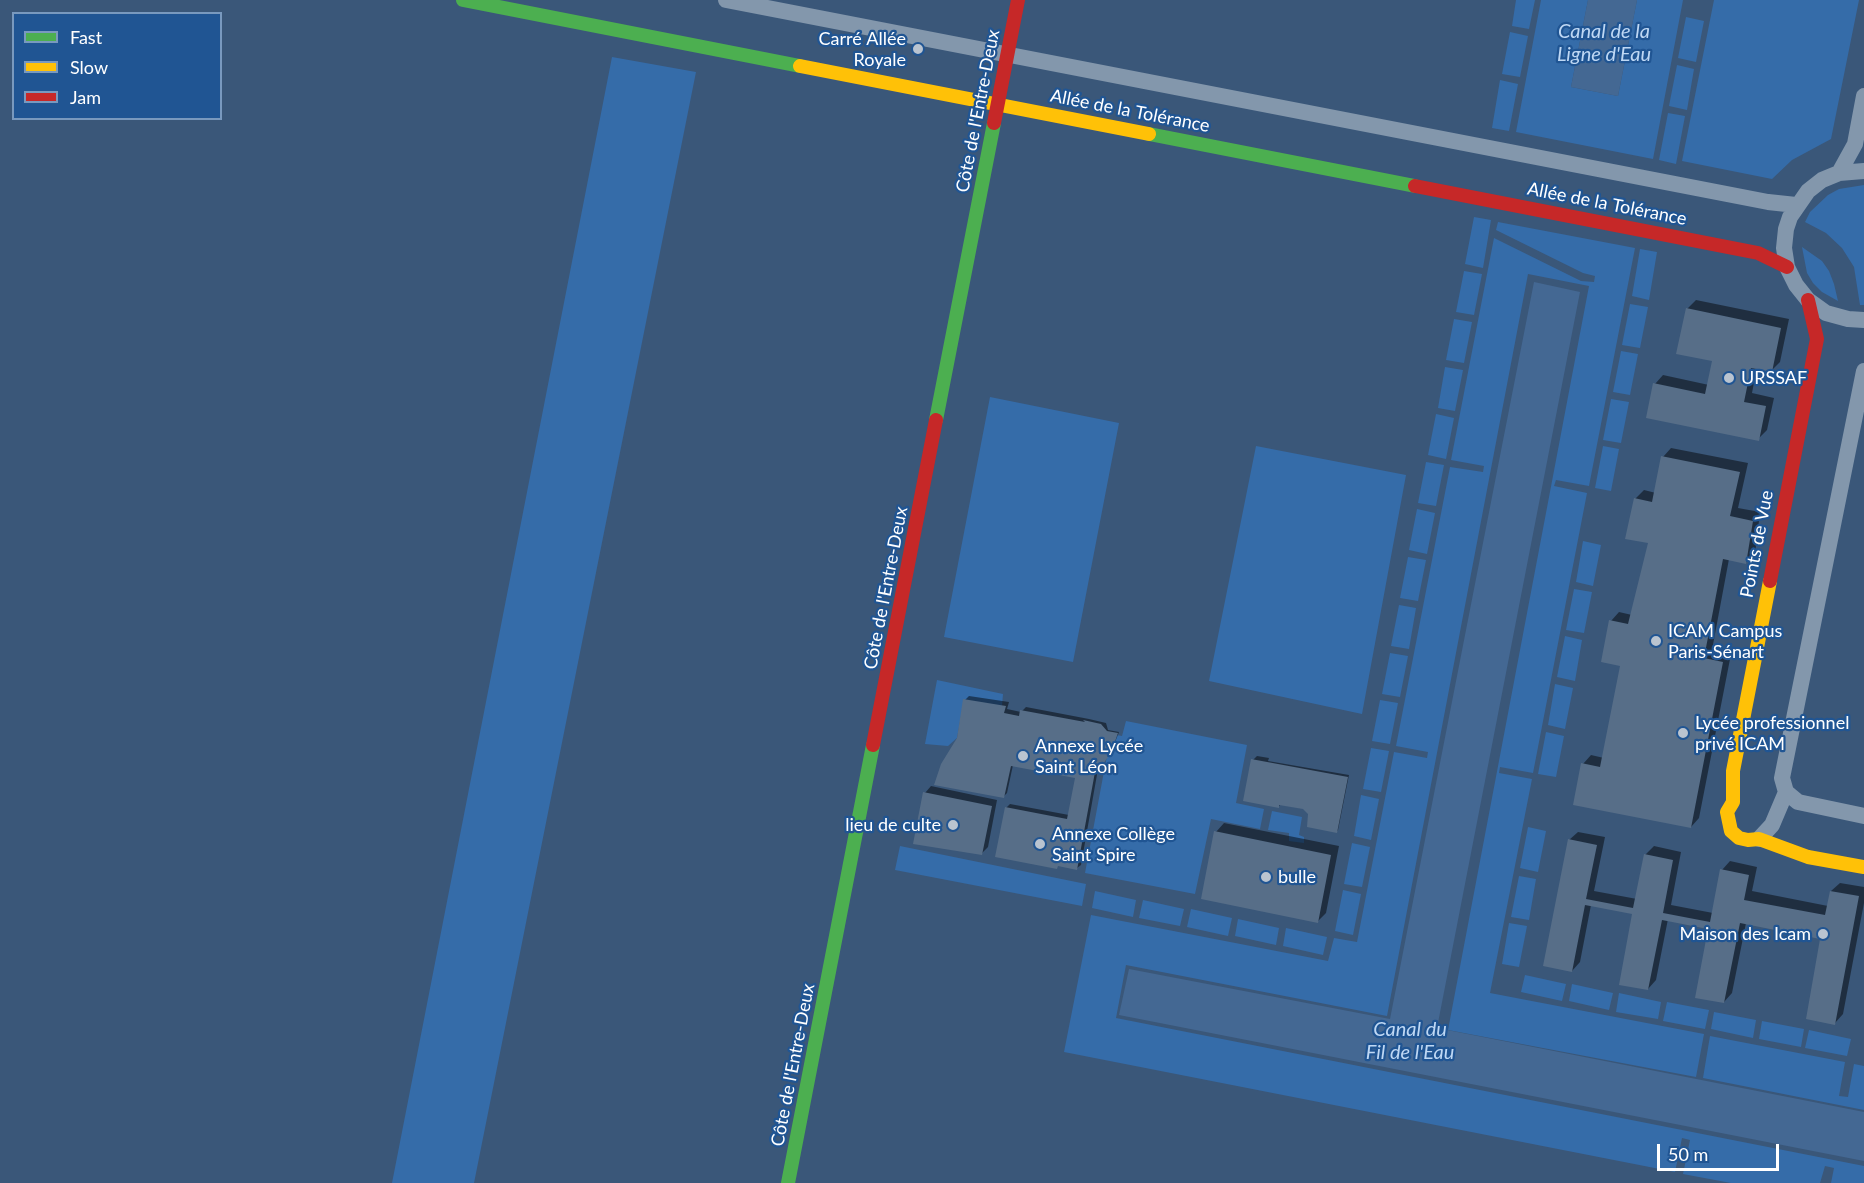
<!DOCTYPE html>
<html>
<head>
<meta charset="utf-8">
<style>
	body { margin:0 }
	#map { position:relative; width:1864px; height:1183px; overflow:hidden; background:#3a5779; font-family:Lato,sans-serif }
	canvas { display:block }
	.legend { position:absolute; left:12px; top:12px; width:210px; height:108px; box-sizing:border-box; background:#205593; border:2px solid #7999be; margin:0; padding:8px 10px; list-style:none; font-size:18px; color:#fff }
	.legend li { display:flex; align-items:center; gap:12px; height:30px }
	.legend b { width:30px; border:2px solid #7999be }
	.scale { position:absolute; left:1657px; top:1144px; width:122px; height:27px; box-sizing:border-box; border:3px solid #fff; border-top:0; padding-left:8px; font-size:18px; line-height:21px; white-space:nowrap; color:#fff; -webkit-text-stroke:4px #205593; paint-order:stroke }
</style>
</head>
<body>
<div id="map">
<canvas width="1864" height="1183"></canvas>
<ul class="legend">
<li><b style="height:8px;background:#4caf50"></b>Fast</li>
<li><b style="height:8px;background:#ffc107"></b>Slow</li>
<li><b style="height:8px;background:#c62828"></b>Jam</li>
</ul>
<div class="scale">50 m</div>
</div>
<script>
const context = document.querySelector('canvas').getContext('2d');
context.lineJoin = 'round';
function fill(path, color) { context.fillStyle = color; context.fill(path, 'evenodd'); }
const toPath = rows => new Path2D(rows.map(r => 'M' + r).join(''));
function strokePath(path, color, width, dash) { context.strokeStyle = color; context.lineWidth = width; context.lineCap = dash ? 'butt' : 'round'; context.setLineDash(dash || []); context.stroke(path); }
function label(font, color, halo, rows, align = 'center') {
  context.font = font + ' Lato,sans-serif'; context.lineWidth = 4.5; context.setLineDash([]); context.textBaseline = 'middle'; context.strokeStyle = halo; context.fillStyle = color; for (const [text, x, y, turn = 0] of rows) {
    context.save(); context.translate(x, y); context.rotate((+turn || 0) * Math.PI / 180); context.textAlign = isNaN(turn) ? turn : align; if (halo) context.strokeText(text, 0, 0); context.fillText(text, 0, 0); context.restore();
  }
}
const green = toPath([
	[1516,0,1535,0,1529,29,1512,26],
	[1541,0,1588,0,1571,87,1618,96,1637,0,1683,0,1653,159,1516,132],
	[1714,0,1859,0,1831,139,1792,160,1772,179,1682,161],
	[1686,17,1704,21,1696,62,1678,58],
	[1510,32,1528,36,1520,77,1502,74],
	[612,57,696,72,474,1183,392,1183],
	[1677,65,1694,69,1687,110,1669,106],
	[1500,80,1518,84,1509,131,1492,128],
	[1668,113,1685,116,1676,164,1659,160],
	[1864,185,1864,305,1860,305,1854,267,1842,248,1826,233,1805,222,1810,212,1828,195,1839,189],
	[1474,217,1491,220,1483,268,1465,264],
	[1498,222,1635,248,1589,486,1556,480,1554,486,1587,493,1533,773,1500,767,1499,773,1532,779,1490,993,1704,1034,1696,1077,1448,1030,1589,286,1528,274,1387,1016,1126,965,1116,1018,1864,1166,1864,1183,1831,1183,1834,1168,1825,1166,1820,1183,1731,1183,1683,1174,1690,1140,1682,1138,1675,1172,1064,1052,1091,915,1328,961,1334,938,1357,942,1394,752,1427,758,1428,752,1396,746,1450,467,1483,472,1484,466,1451,460,1494,238,1581,281,1594,282,1595,276,1583,273,1496,230],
	[1802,247,1822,261,1829,271,1834,284,1838,301,1822,292,1813,283,1807,273],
	[1640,249,1657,252,1649,300,1632,296],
	[1464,271,1482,274,1474,315,1456,312],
	[1630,304,1648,307,1640,348,1622,345],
	[1454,319,1472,322,1464,363,1446,360],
	[1621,351,1638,354,1630,395,1613,392],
	[1445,367,1463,370,1455,411,1438,408],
	[990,397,1119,423,1073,662,944,637],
	[1611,399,1629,402,1621,443,1603,440],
	[1436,414,1454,418,1446,459,1428,455],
	[1256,446,1406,475,1362,714,1209,681],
	[1603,446,1619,449,1611,491,1595,488],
	[1426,462,1444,465,1436,506,1418,503],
	[1417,509,1435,513,1427,554,1409,550],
	[1583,541,1601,545,1593,586,1576,582],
	[1408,557,1426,560,1418,601,1400,598],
	[1574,589,1592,592,1584,633,1566,630],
	[1399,605,1416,608,1409,649,1391,646],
	[1565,636,1582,640,1575,681,1557,677],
	[1390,653,1408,656,1400,697,1382,694],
	[937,680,1003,694,1002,706,964,700,957,738,948,746,925,744],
	[1555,684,1573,688,1565,729,1548,725],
	[1380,700,1398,703,1390,744,1372,741],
	[1126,721,1247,745,1236,803,1264,809,1260,829,1211,819,1195,894,1085,873,1111,734,1122,736],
	[1546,732,1564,736,1556,777,1538,774],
	[1371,748,1389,751,1381,792,1363,789],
	[1361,795,1379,799,1371,840,1354,836],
	[1272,811,1302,817,1299,835,1304,837,1304,843,1289,841,1289,833,1268,830],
	[1528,827,1546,831,1538,872,1520,868],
	[1352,843,1370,847,1362,887,1344,884],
	[900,846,1086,884,1082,906,895,870],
	[1519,876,1536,879,1529,920,1511,917],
	[1343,890,1361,894,1353,935,1335,931],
	[1095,891,1136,900,1133,917,1092,908],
	[1143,900,1184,909,1180,926,1139,918],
	[1191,909,1232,918,1228,936,1187,927],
	[1238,919,1279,928,1276,945,1235,936],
	[1509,923,1527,926,1519,967,1502,964],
	[1286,928,1327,937,1323,955,1283,946],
	[1525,975,1566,984,1562,1001,1521,992],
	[1572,984,1613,993,1609,1010,1569,1001],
	[1619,993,1661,1002,1658,1019,1616,1012],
	[1667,1002,1709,1010,1705,1029,1663,1021],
	[1714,1012,1756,1020,1753,1038,1711,1029],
	[1762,1021,1804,1029,1801,1047,1759,1039],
	[1809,1030,1851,1039,1847,1056,1805,1048],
	[1710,1036,1845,1062,1839,1096,1848,1097,1854,1064,1864,1066,1864,1110,1703,1078]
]);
const water = toPath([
	[1588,0,1637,0,1618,96,1571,87],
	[1534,282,1580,292,1437,1028,1864,1112,1864,1161,1119,1015,1129,969,1390,1019]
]);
const shadow = toPath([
	[1696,300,1789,319,1780,362,1772,370,1757,367,1752,393,1774,398,1767,430,1758,439,1655,384,1663,375,1709,385,1714,360,1687,309],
	[1671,448,1748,463,1738,508,1760,512,1755,554,1746,562,1729,559,1712,650,1731,654,1699,818,1691,827,1583,764,1591,755,1604,758,1622,664,1611,621,1619,612,1632,615,1649,542,1635,499,1644,490,1656,493,1663,457],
	[969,696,1009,702,1007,709,1021,712,1026,707,1089,719,1106,723,1108,730,1119,732,1112,750,1098,769,1081,865,1077,868,1006,808,1010,804,1069,815,1077,777,1013,765,1007,793,1003,797,958,739,965,700],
	[1257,756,1269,758,1268,761,1349,775,1338,830,1337,831,1303,807,1282,803,1278,807,1253,760],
	[931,786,997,800,988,847,982,853,925,793],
	[1224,823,1339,846,1326,913,1317,922,1216,832],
	[1578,832,1605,837,1594,891,1637,899,1645,855,1654,846,1681,852,1671,905,1713,913,1722,870,1730,861,1757,867,1752,891,1828,906,1831,891,1840,883,1864,887,1864,903,1843,1014,1835,1023,1821,938,1746,923,1732,993,1724,1002,1710,928,1668,919,1656,980,1648,989,1634,913,1591,905,1580,962,1572,971,1569,840]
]);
const building = toPath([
	[1686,308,1781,328,1772,372,1751,368,1744,402,1766,406,1759,441,1646,418,1653,383,1705,394,1712,361,1676,354],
	[1661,456,1740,472,1730,516,1753,521,1746,564,1723,559,1704,658,1723,662,1691,828,1573,805,1581,763,1600,767,1620,666,1601,662,1609,620,1628,624,1648,543,1625,539,1634,498,1652,502],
	[963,699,1006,706,1004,713,1019,716,1020,710,1085,722,1083,720,1101,724,1107,731,1118,733,1111,753,1097,772,1095,772,1077,870,1058,866,1057,869,995,857,1005,807,1067,819,1075,778,1011,766,1004,798,934,785,941,764,957,738],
	[1251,759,1348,777,1337,833,1307,827,1308,814,1303,809,1279,805,1279,808,1243,801],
	[923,792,992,806,982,855,913,844],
	[1214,831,1331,855,1318,923,1201,899],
	[1568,839,1597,845,1586,899,1633,908,1644,854,1673,860,1663,913,1710,922,1720,869,1749,875,1744,900,1825,915,1830,891,1859,896,1835,1025,1806,1019,1820,939,1740,923,1724,1003,1695,998,1708,929,1662,920,1648,990,1619,985,1632,914,1585,905,1572,972,1543,966]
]);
const street = toPath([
	[726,0,1768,202,1796,205],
	[1864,171,1839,173,1822,180,1808,191,1790,217,1786,229,1784,248,1787,267,1796,285,1808,300,1826,313,1848,319,1864,320],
	[1839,173,1855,144,1864,96],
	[1864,371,1782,778,1786,792,1798,802,1864,816],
	[1759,839,1772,825,1786,792]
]);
const fast = toPath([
	[463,0,800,66],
	[1149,134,1415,186],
	[936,420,994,123],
	[788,1183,873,745]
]);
const slow = toPath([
	[800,66,1149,134],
	[1770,581,1733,771,1733,802,1727,812,1731,831,1739,838,1748,840,1759,839,1808,857,1864,867]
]);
const jam = toPath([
	[994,123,1018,0],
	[1415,186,1758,253,1787,267],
	[1770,581,1817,339,1808,300],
	[873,745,936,420]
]);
const markers = [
	[918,49,6,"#bac4d0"],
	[1729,378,6,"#bac4d0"],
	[1656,641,6,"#bac4d0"],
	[1683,733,6,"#bac4d0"],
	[1023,756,6,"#bac4d0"],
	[953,825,6,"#bac4d0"],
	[1040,844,6,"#bac4d0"],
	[1266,877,6,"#bac4d0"],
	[1823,934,6,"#bac4d0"]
];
const poiNames = [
	["Carré Allée",906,39,"right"],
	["Royale",906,60,"right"],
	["URSSAF",1741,378],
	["ICAM Campus",1668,631],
	["Paris-Sénart",1668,652],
	["Lycée professionnel",1695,723],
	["privé ICAM",1695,744],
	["Annexe Lycée",1035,746],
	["Saint Léon",1035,767],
	["lieu de culte",941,825,"right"],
	["Annexe Collège",1052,834],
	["Saint Spire",1052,855],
	["bulle",1278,877],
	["Maison des Icam",1811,934,"right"]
];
const streetNames = [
	["Côte de l'Entre-Deux",978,111,-79],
	["Allée de la Tolérance",1130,111,11],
	["Allée de la Tolérance",1607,204,11],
	["Points de Vue",1757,544,-79],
	["Côte de l'Entre-Deux",886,588,-79],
	["Côte de l'Entre-Deux",793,1065,-79]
];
const waterNames = [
	["Canal de la",1604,32],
	["Ligne d'Eau",1604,55],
	["Canal du",1410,1030],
	["Fil de l'Eau",1410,1053]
];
fill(green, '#356ca9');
fill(water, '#446893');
fill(shadow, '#0007');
fill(building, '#576e88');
strokePath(street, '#8397ac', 16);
strokePath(fast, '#4caf50', 14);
strokePath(slow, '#ffc107', 14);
strokePath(jam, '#c62828', 14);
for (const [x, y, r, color] of markers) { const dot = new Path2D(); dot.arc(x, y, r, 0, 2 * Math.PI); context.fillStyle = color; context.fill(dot); strokePath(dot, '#205593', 2); }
label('18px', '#fff', '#205593', poiNames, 'left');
label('18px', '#fff', '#205593', streetNames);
label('italic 20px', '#bfd8f4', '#205593', waterNames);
</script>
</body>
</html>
